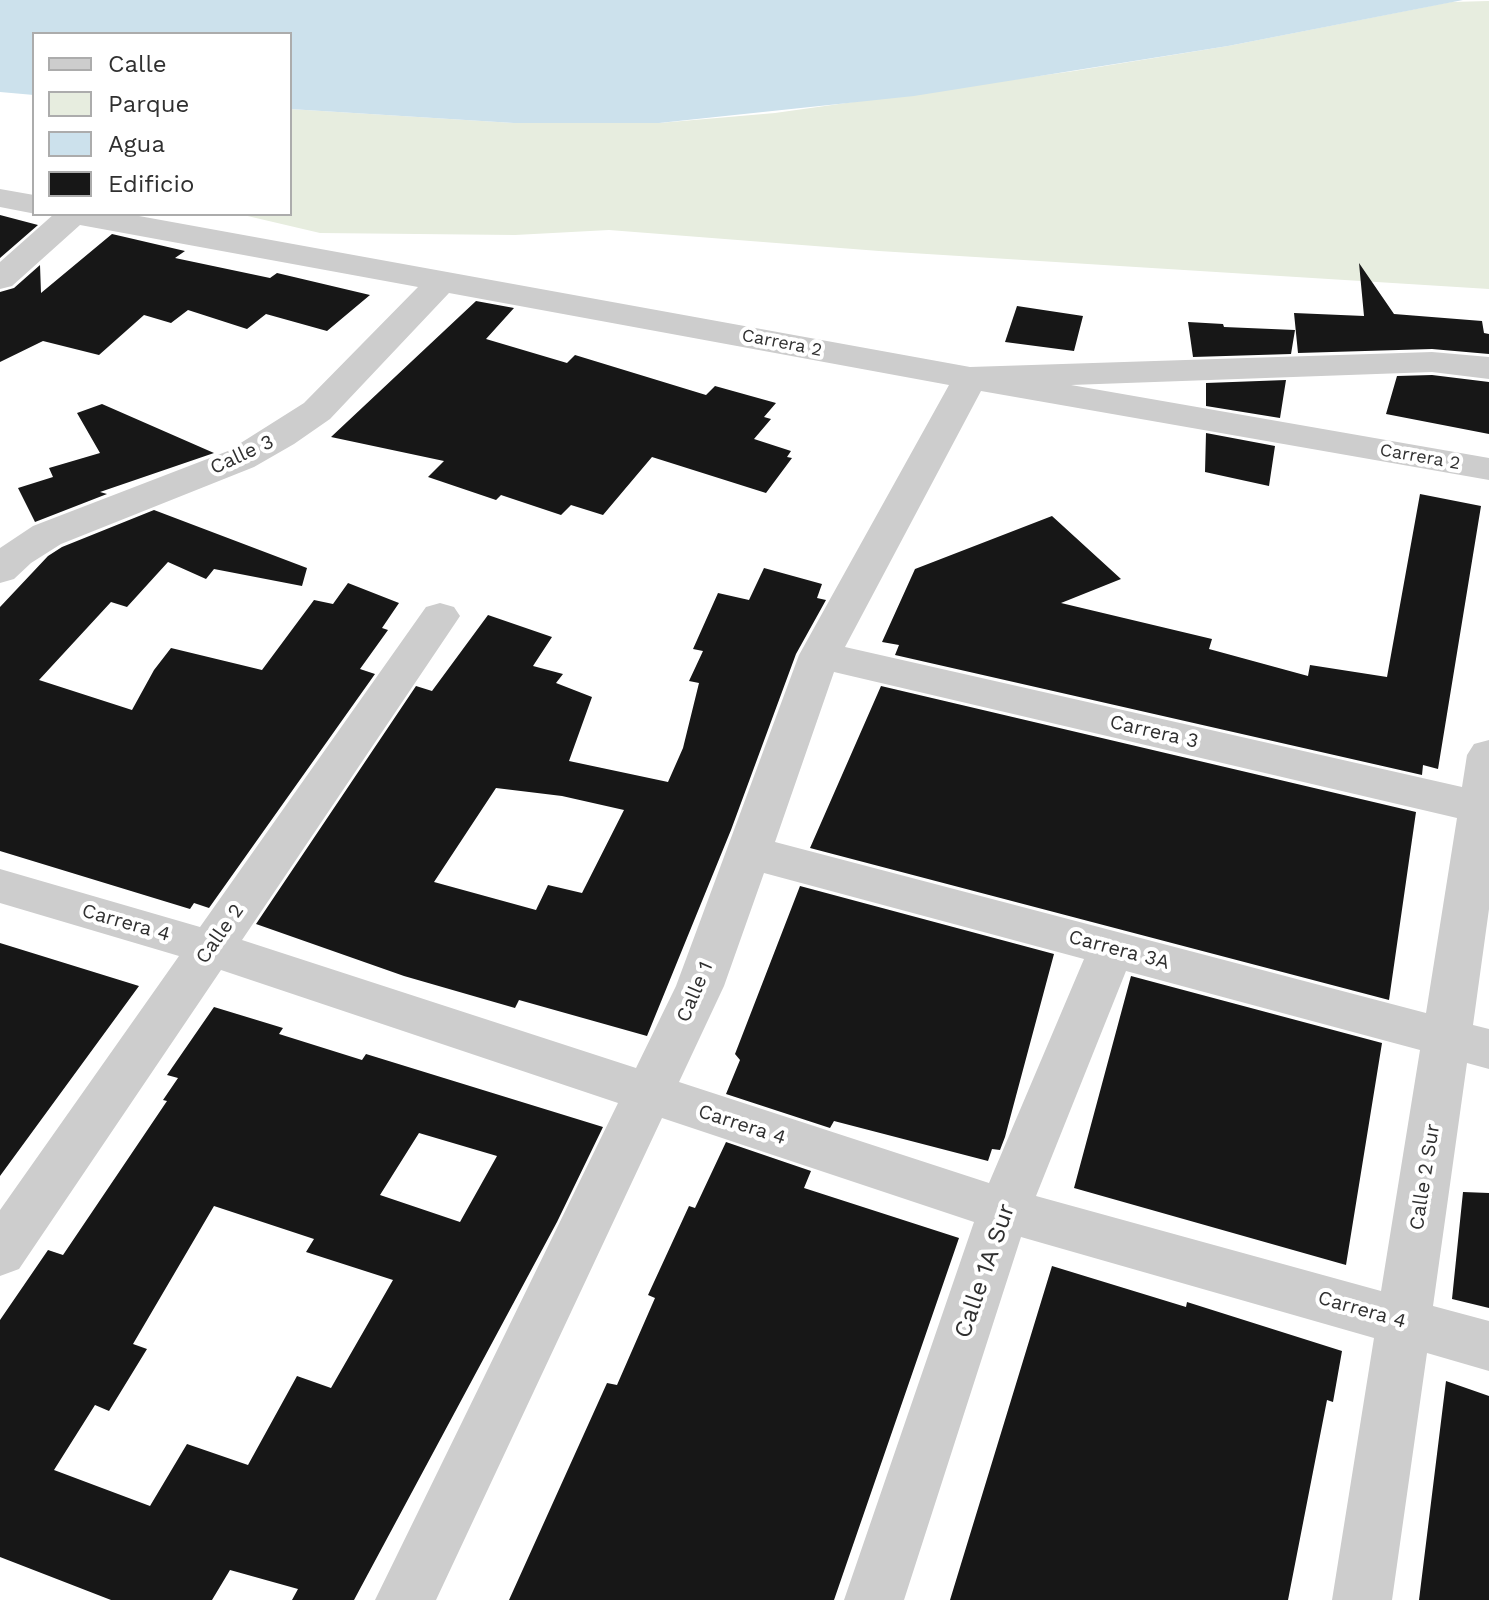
<!DOCTYPE html>
<html>
<head>
<meta charset="utf-8">
<style>
	body { margin:0 }
	#map { position:relative; width:1489px; height:1600px; overflow:hidden; background:#fff; font-family:"Work Sans",sans-serif }
	canvas { display:block }
	.legend { position:absolute; left:32px; top:32px; width:260px; height:184px; box-sizing:border-box; background:#fff; border:2px solid #acacac; margin:0; padding:10px 14px; list-style:none; font-size:24px; color:#303030 }
	.legend li { display:flex; align-items:center; gap:16px; height:40px }
	.legend b { width:40px; border:2px solid #acacac }
</style>
</head>
<body>
<div id="map">
<canvas width="1489" height="1600"></canvas>
<ul class="legend">
<li><b style="height:10px;background:#cdcdcd"></b>Calle</li>
<li><b style="height:22px;background:#e7eddf"></b>Parque</li>
<li><b style="height:22px;background:#cce1ec"></b>Agua</li>
<li><b style="height:22px;background:#171717"></b>Edificio</li>
</ul>
</div>
<script>
const context = document.querySelector('canvas').getContext('2d');
context.lineJoin = 'round';
function fill(path, color) { context.fillStyle = color; context.fill(path, 'evenodd'); }
const toPath = rows => new Path2D(rows.map(r => 'M' + r).join(''));
function label(font, color, halo, rows, align = 'center') {
  context.font = font + ' "Work Sans",sans-serif'; context.lineWidth = 8; context.setLineDash([]); context.textBaseline = 'middle'; context.strokeStyle = halo; context.fillStyle = color; for (const [text, x, y, turn = 0] of rows) {
    context.save(); context.translate(x, y); context.rotate((+turn || 0) * Math.PI / 180); context.textAlign = isNaN(turn) ? turn : align; if (halo) context.strokeText(text, 0, 0); context.fillText(text, 0, 0); context.restore();
  }
}
const green = toPath([
	[1489,1,1489,289,879,251,609,230,515,235,320,233,239,214,290,214,290,109,514,123,659,123,775,113,1074,71,1228,46,1451,2]
]);
const water = toPath([
	[0,0,1463,0,1228,46,914,96,659,123,514,123,290,109,290,34,34,34,34,95,0,92]
]);
const building = toPath([
	[0,215,38,225,0,258],
	[112,234,185,251,175,258,270,278,277,273,370,295,327,331,266,314,247,329,188,310,171,323,144,315,99,355,43,341,0,362,0,292,14,288,40,265,41,293],
	[1359,263,1394,314,1482,321,1484,333,1489,334,1489,354,1432,349,1298,353,1294,313,1364,316],
	[476,301,514,308,486,339,567,363,575,355,706,395,715,386,776,403,764,417,771,419,754,439,791,451,787,457,792,458,766,493,652,457,603,515,571,505,561,515,501,495,496,500,428,477,444,461,331,437],
	[1017,306,1083,316,1074,351,1005,342],
	[1188,322,1223,324,1224,327,1295,330,1291,354,1193,357],
	[1432,375,1489,382,1489,434,1386,414,1397,376],
	[1286,380,1280,418,1206,406,1206,383],
	[102,404,214,453,100,492,107,494,35,522,18,488,53,477,49,468,100,453,77,413],
	[1206,433,1275,446,1269,486,1205,472],
	[1420,494,1481,506,1438,769,1423,765,1422,775,895,655,899,645,882,642,915,569,1052,516,1121,579,1061,603,1212,639,1209,649,1308,676,1310,665,1387,677],
	[154,510,307,568,302,586,214,569,206,579,168,562,127,607,111,602,39,680,132,710,154,670,171,648,262,670,314,600,333,604,348,583,399,603,382,628,388,630,360,669,375,674,209,908,194,903,190,909,0,851,0,607,48,556,62,547],
	[764,568,822,584,817,598,826,600,796,654,731,830,647,1036,519,1000,515,1008,404,976,256,924,416,686,432,691,488,615,552,637,533,666,563,674,556,683,592,697,569,761,668,782,683,748,699,683,689,681,703,651,693,649,718,593,749,600],
	[496,788,562,796,624,810,582,893,548,885,536,910,434,882],
	[881,686,1416,812,1389,1000,810,848],
	[800,886,1054,954,1005,1137,1000,1150,992,1149,988,1161,834,1121,830,1128,726,1094,740,1060,735,1054],
	[0,943,139,986,0,1176],
	[1131,976,1382,1043,1346,1265,1074,1188],
	[214,1007,283,1028,279,1034,362,1060,366,1054,603,1127,557,1222,354,1600,292,1600,298,1589,230,1570,212,1600,111,1600,0,1557,0,1320,48,1250,63,1255,167,1101,163,1100,178,1078,167,1075],
	[419,1133,497,1156,460,1222,380,1195],
	[214,1206,314,1239,306,1252,393,1280,331,1388,297,1376,248,1465,187,1444,150,1506,54,1470,95,1405,109,1411,147,1349,133,1344],
	[726,1142,811,1171,804,1188,959,1238,834,1600,509,1600,607,1383,617,1385,655,1298,648,1295,689,1206,695,1208],
	[1463,1192,1489,1193,1489,1308,1452,1299],
	[1052,1266,1186,1307,1187,1302,1342,1351,1333,1402,1327,1400,1288,1600,950,1600],
	[1446,1381,1489,1396,1489,1600,1419,1600]
]);
const minor = toPath([
	[0,189,34,195,36,214,0,207,0,189],
	[54,214,128,214,970,367,1432,352,1489,357,1489,379,1432,372,1071,385,1489,458,1489,480,981,391,845,647,1462,787,1467,755,1474,744,1489,740,1489,909,1473,1025,1489,1029,1489,1069,1467,1063,1433,1306,1489,1321,1489,1371,1427,1353,1392,1600,1332,1600,1374,1338,1021,1237,904,1600,844,1600,974,1222,662,1118,436,1600,375,1600,618,1103,221,970,19,1269,0,1276,0,1210,179,956,0,903,0,869,200,927,426,607,440,603,454,607,460,616,454,625,242,940,636,1068,676,986,799,655,949,385,449,293,330,419,294,444,254,467,61,544,31,563,14,579,0,583,0,548,33,526,228,451,304,403,418,287,80,225,12,286,0,289,0,262,54,214],
	[834,672,1457,818,1426,1013,775,842,834,672],
	[764,873,1084,959,989,1183,679,1082,724,986,764,873],
	[1126,971,1420,1050,1381,1291,1036,1196,1126,971]
]);
const farStreetnames = [
	["Carrera 2",782,343,11],
	["Carrera 2",1420,457,10]
];
const streetNames = [
	["Calle 3",242,455,-25],
	["Carrera 3",1154,732,13],
	["Carrera 4",126,923,16],
	["Calle 2",220,934,-55],
	["Carrera 3A",1119,950,15],
	["Calle 1",695,992,-67],
	["Carrera 4",742,1125,18],
	["Calle 2 Sur",1425,1177,-81],
	["Carrera 4",1362,1310,16]
];
const nearStreetnames = [
	["Calle 1A Sur",985,1271,-71]
];
fill(green, '#e7eddf');
fill(water, '#cce1ec');
fill(building, '#171717');
fill(minor, '#cdcdcd');
label('18px', '#303030', '#fff', farStreetnames);
label('20px', '#303030', '#fff', streetNames);
label('24px', '#303030', '#fff', nearStreetnames);
</script>
</body>
</html>
